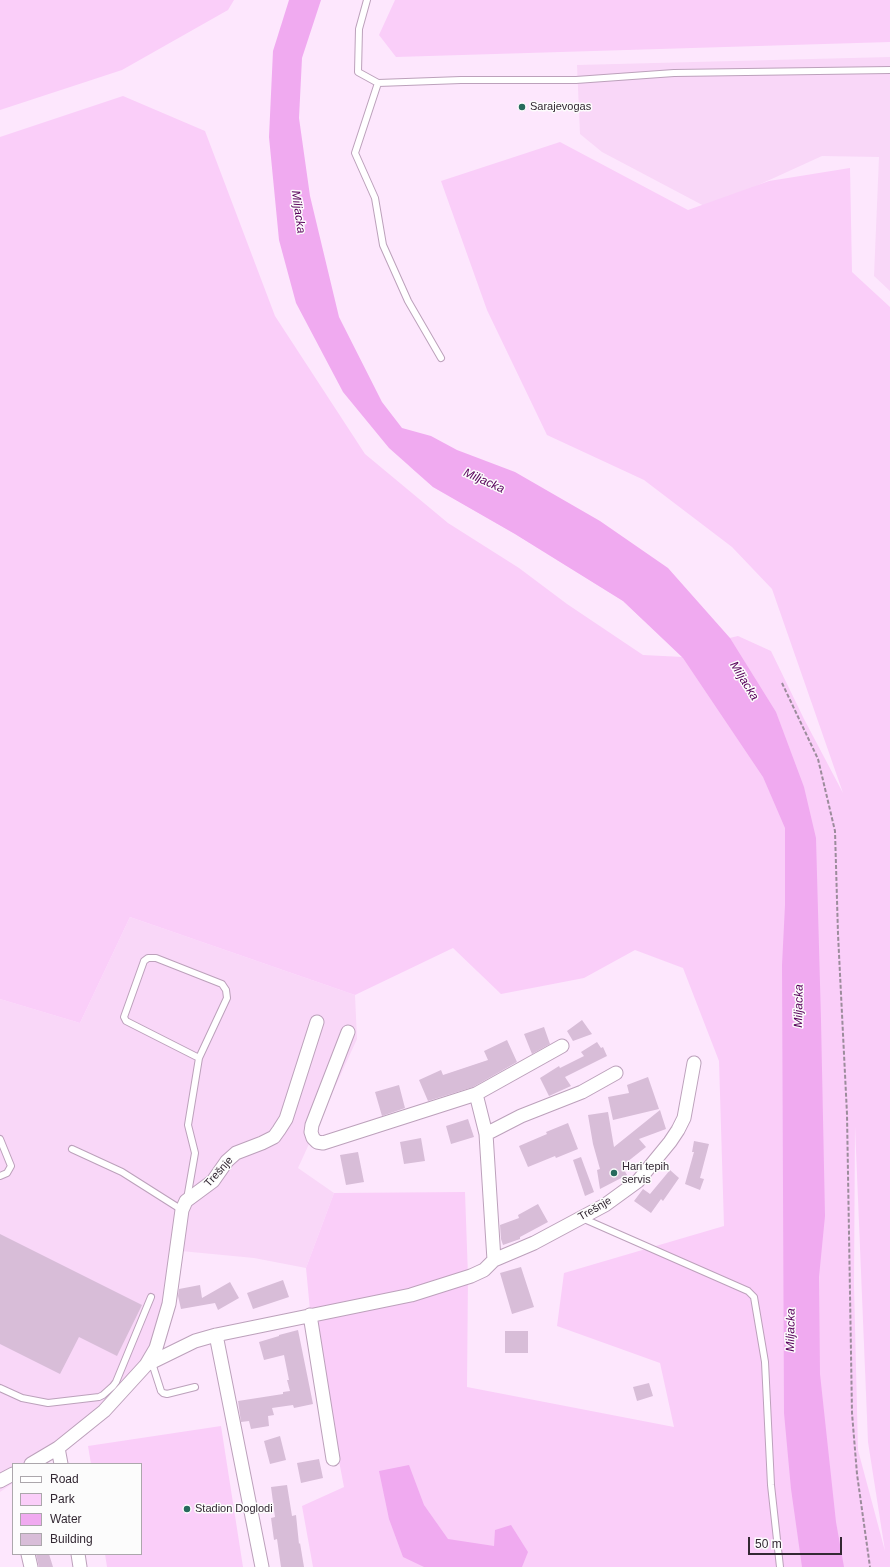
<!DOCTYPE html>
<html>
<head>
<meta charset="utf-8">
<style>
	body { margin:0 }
	#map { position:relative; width:890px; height:1567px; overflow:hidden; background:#fde7fd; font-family:Helvetica,sans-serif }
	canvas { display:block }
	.legend { position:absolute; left:12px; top:1463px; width:130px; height:92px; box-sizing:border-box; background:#fcfcfc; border:1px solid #aca7ac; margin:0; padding:5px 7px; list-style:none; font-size:12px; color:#332833 }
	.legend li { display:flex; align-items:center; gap:8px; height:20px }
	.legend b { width:20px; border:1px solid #aca7ac }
	.scale { position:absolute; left:748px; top:1537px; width:94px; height:18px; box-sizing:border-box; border:2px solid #332833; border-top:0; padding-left:5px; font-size:12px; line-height:14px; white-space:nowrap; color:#332833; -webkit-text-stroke:3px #fcfcfc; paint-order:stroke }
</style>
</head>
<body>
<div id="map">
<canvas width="890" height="1567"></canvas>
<ul class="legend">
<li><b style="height:5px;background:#fff"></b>Road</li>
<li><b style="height:11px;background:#facef9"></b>Park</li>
<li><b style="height:11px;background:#f0aaf0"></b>Water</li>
<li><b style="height:11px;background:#d8bdd8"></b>Building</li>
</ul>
<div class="scale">50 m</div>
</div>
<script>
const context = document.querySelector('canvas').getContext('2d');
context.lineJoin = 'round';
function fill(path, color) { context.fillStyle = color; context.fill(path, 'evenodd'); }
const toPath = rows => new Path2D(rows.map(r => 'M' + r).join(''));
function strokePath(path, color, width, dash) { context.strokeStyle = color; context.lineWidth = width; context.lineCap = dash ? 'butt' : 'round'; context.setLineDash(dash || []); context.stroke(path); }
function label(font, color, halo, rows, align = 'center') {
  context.font = font + ' Helvetica,sans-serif'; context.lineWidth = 3; context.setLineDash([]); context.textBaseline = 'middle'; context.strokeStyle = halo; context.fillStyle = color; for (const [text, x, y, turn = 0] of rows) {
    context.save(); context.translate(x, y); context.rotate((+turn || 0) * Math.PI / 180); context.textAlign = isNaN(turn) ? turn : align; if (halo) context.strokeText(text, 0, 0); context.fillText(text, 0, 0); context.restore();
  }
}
const built = toPath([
	[890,57,890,291,874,276,879,157,822,156,708,208,602,152,580,134,577,65],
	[130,917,355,995,357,1039,298,1168,334,1193,306,1268,254,1258,181,1251,154,1363,116,1407,63,1448,40,1464,13,1464,13,1483,0,1492,0,999,80,1023]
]);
const green = toPath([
	[0,0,234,0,228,10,122,70,0,110],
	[395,0,890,0,890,42,396,57,379,35],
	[123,96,205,131,275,316,365,454,448,523,519,568,567,604,643,655,683,657,623,601,515,534,433,487,409,466,704,644,738,636,771,651,804,719,843,793,772,589,732,547,644,480,547,435,487,310,441,181,560,142,688,210,769,181,850,168,852,272,890,307,890,1567,313,1567,302,1506,344,1487,310,1310,306,1268,334,1193,465,1192,468,1276,467,1387,674,1427,660,1363,557,1326,564,1273,724,1226,719,1061,683,968,635,950,584,978,501,994,453,948,355,995,130,917,80,1023,0,999,0,137],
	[855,1126,868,1442,885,1551,858,1450,854,1285],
	[221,1426,243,1567,107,1567,105,1554,141,1554,141,1464,91,1464,88,1446]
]);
const water = toPath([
	[289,0,321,0,302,58,299,118,310,196,339,317,382,402,402,428,431,436,457,450,515,472,600,521,668,568,730,638,776,712,804,787,816,838,821,1020,825,1216,819,1277,820,1374,836,1522,844,1567,802,1567,791,1489,784,1413,782,965,785,905,785,828,763,777,683,658,623,601,515,534,433,487,389,448,343,392,296,303,279,240,269,137,273,51],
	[409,1465,424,1505,448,1539,494,1546,495,1530,511,1525,528,1552,522,1567,424,1567,403,1557,389,1519,379,1471]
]);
const building = toPath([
	[582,1020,592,1034,573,1041,567,1031],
	[544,1027,550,1044,532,1054,524,1034],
	[507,1040,517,1062,473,1087,428,1101,419,1080,441,1070,443,1075,488,1060,484,1051],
	[597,1042,601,1048,603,1047,607,1056,565,1077,571,1086,549,1096,540,1078,559,1066,560,1068,584,1056,581,1052],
	[648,1077,659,1109,613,1120,608,1097,629,1093,627,1085],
	[399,1085,405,1108,382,1116,375,1092],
	[660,1110,666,1129,639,1139,646,1147,622,1166,627,1175,600,1189,597,1170,600,1169,593,1144,588,1115,608,1112,614,1147],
	[468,1119,474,1137,451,1144,446,1126],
	[568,1123,578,1149,556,1158,555,1156,528,1167,519,1146,547,1134,546,1132],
	[421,1138,425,1161,404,1164,400,1142],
	[694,1141,709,1144,700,1178,704,1179,700,1190,685,1184,694,1152,692,1152],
	[358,1152,364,1182,346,1185,340,1155],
	[581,1157,594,1192,585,1196,573,1160],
	[670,1170,679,1178,663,1201,661,1199,651,1213,634,1201,643,1189,650,1194],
	[538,1204,548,1222,520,1237,520,1239,503,1245,501,1239,500,1225,519,1218,518,1215],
	[0,1234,142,1305,117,1356,79,1337,60,1374,0,1344],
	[521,1267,534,1307,512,1314,500,1273],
	[283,1280,289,1297,253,1309,247,1293],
	[230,1282,239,1298,218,1310,215,1303,181,1309,178,1296,179,1289,200,1285,202,1298],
	[298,1330,313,1404,294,1408,293,1405,272,1408,274,1415,268,1416,269,1426,251,1429,249,1421,241,1422,238,1401,283,1394,283,1392,290,1391,287,1380,289,1380,284,1355,264,1360,259,1342,279,1336,279,1335],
	[505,1331,528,1331,528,1353,505,1353],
	[649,1383,653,1396,637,1401,633,1387],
	[280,1436,286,1460,270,1464,264,1441],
	[319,1459,323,1478,301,1483,297,1463],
	[287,1485,292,1516,296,1515,299,1544,300,1543,304,1567,281,1567,277,1539,274,1540,271,1518,275,1517,271,1487],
	[36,1554,49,1554,53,1567,39,1567]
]);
const path = toPath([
	[782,683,818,759,835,831,838,934,847,1114,852,1413,857,1474,870,1567]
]);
const service = toPath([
	[367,0,359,29,358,72,378,83,461,80,576,80,674,73,890,70],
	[378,83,355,153,375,198,383,245,408,301,441,358],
	[0,1139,11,1166,7,1173,0,1176],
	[72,1149,122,1172,182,1210],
	[187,1199,195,1153,188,1125,199,1058,227,998,226,990,222,984,156,958,148,958,144,961,124,1017,126,1021,199,1058],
	[582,1218,748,1291,754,1297,765,1362,771,1485,780,1567],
	[152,1363,161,1391,163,1393,167,1394,195,1387],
	[0,1388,22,1398,48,1403,99,1397,103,1395,113,1386,116,1382,151,1297]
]);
const minor = toPath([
	[348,1032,312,1125,311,1132,313,1138,317,1142,323,1143,476,1094,486,1134,494,1260],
	[476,1094,562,1046],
	[486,1134,521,1116,582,1092,616,1073],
	[310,1315,333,1459],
	[216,1335,262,1567],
	[146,1365,195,1341,216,1335,411,1295,471,1276,484,1270,494,1260,534,1243,605,1205,638,1181,670,1142,678,1130,684,1118,694,1063],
	[58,1448,61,1464],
	[31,1464,58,1448,104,1411,146,1365,156,1348,169,1304,182,1210,186,1201,213,1181,227,1161,236,1153,262,1143,274,1137,279,1130,286,1119,317,1022],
	[0,1481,13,1474],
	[28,1554,31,1567],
	[78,1554,80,1567]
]);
const markers = [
	[522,107,4,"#266a5c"],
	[614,1173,4,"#266a5c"],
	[187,1509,4,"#266a5c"]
];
const poiNames = [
	["Sarajevogas",530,107],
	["Hari tepih",622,1167],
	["servis",622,1180],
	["Stadion Doglodi",195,1509]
];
const streetNames = [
	["Trešnje",219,1172,-48],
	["Trešnje",595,1209,-30]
];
const waterNames = [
	["Miljacka",298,212,82],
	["Miljacka",484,481,24],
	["Miljacka",744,681,58],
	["Miljacka",799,1006,-89],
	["Miljacka",791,1330,-89]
];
fill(built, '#f9d7f8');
fill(green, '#facef9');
fill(water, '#f0aaf0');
fill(building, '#d8bdd8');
strokePath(service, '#bca1bb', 8);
strokePath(minor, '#bca1bb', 15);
strokePath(path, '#9c8c9c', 2, [4, 2]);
strokePath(service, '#fff', 6);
strokePath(minor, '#fff', 13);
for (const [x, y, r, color] of markers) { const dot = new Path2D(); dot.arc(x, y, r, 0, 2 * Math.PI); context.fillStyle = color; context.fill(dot); strokePath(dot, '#fcfcfc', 1.5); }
label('11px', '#332833', '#fcfcfc', poiNames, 'left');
label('11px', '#332833', '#fcfcfc', streetNames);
label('italic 12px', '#57005a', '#fcfcfc', waterNames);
</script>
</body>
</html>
